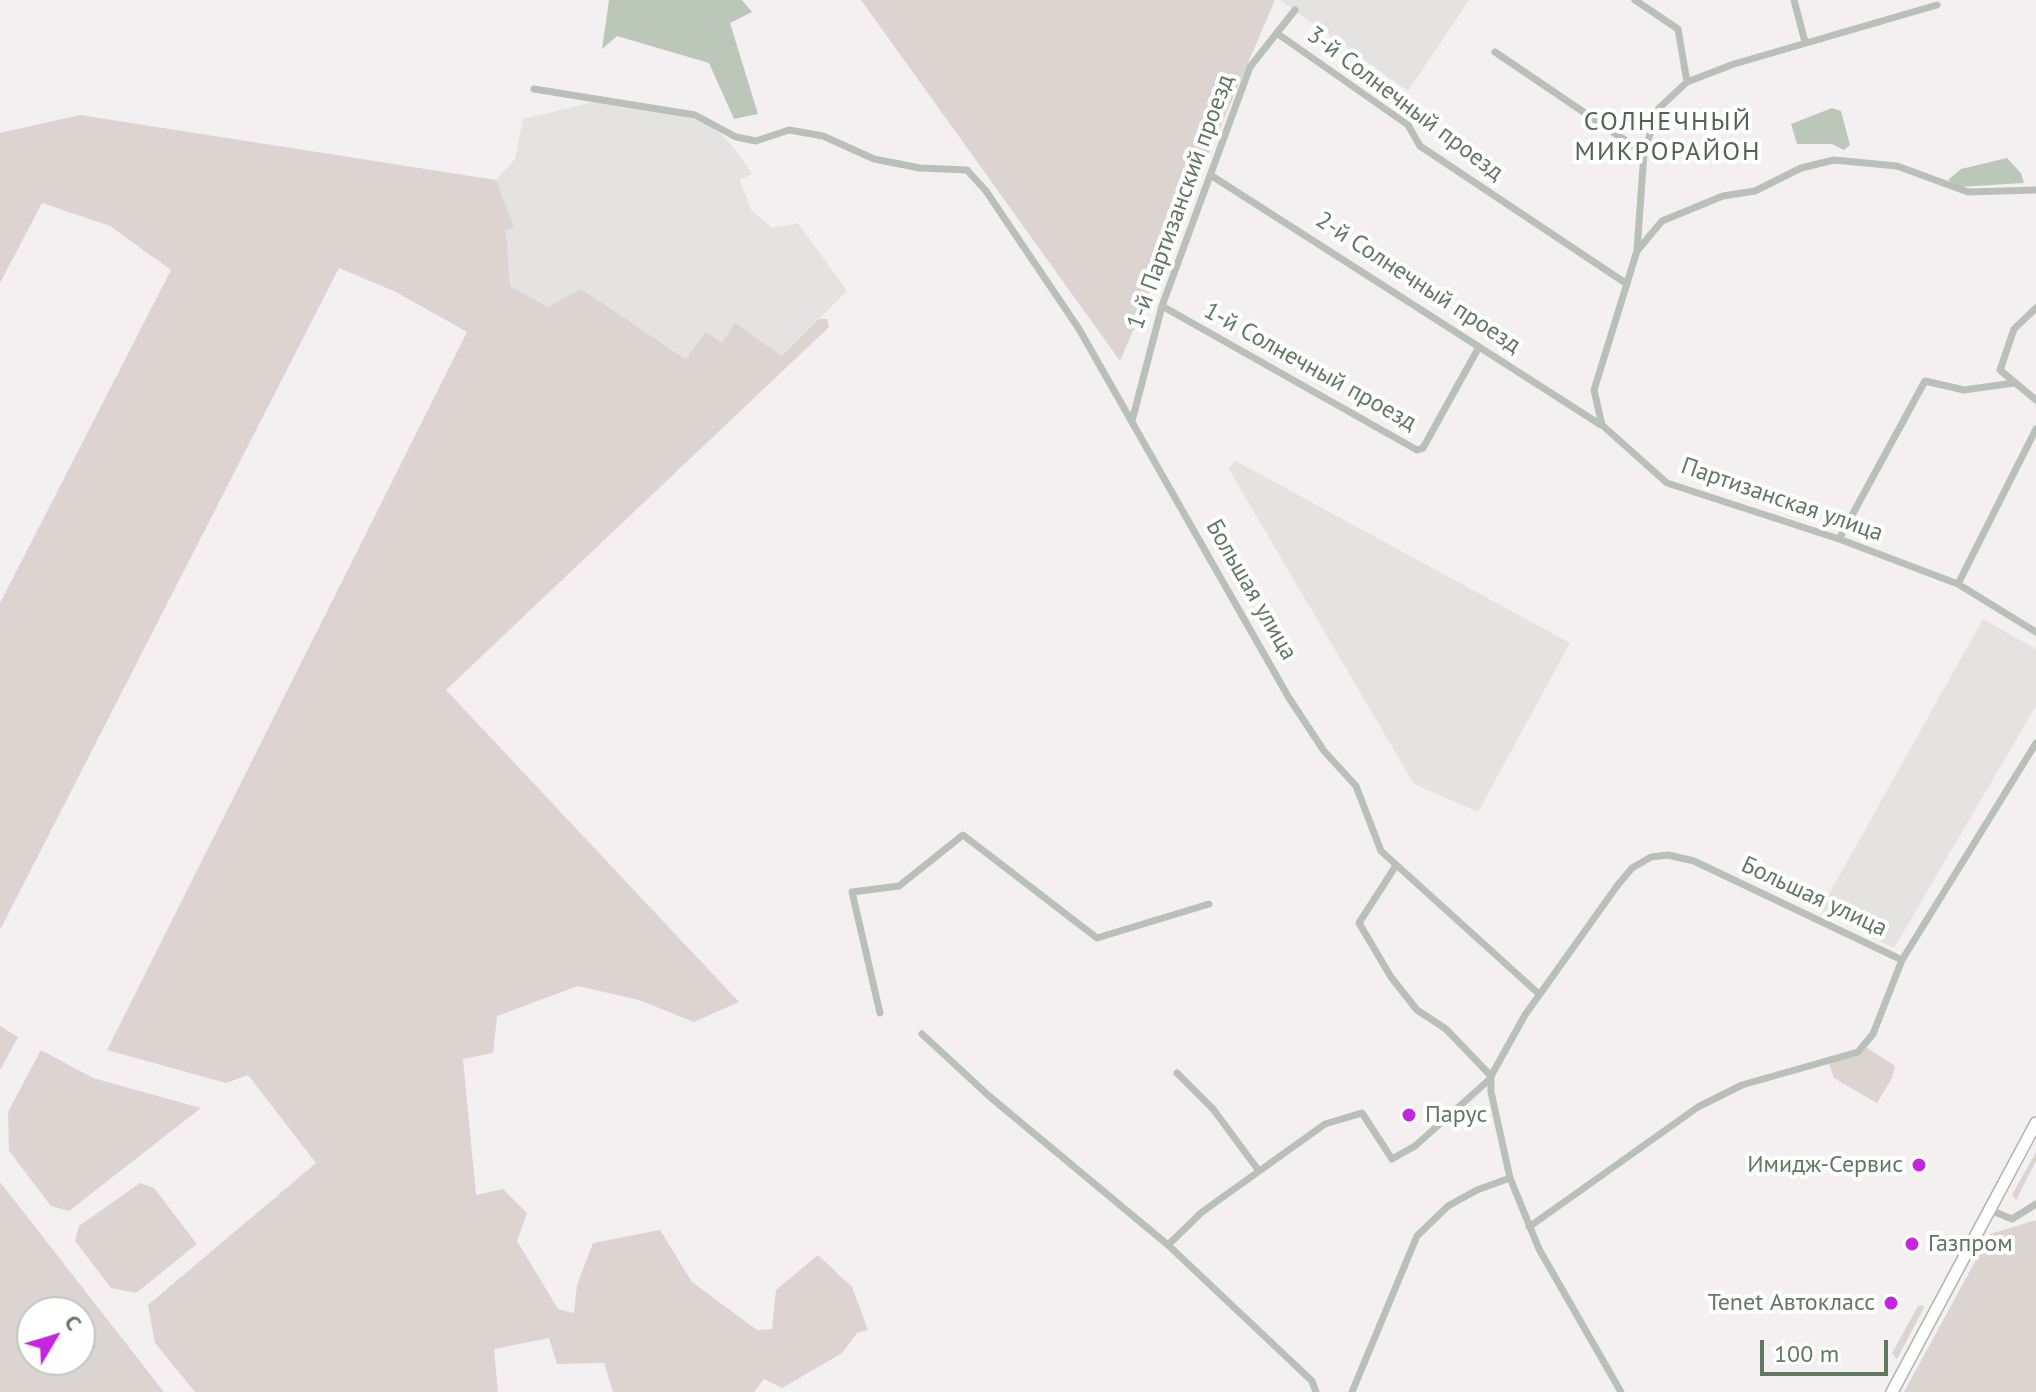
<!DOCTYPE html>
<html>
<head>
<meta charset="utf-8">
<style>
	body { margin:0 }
	#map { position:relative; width:2036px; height:1392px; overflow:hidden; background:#f4f0f1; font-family:"PT Sans",sans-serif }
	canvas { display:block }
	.north { position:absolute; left:16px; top:1296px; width:80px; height:80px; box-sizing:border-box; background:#fff; border:2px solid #bfcac0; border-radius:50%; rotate:52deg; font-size:22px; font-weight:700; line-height:32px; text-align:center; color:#5f7a61 }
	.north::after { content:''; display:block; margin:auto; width:28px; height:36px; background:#c525df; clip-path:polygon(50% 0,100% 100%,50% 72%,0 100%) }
	.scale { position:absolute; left:1760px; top:1340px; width:128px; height:36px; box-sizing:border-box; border:4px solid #5f7a61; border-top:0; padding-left:10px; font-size:24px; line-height:28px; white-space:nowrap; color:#5f7a61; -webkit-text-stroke:6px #fff; paint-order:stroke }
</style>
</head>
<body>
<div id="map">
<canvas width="2036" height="1392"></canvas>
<div class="north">С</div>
<div class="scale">100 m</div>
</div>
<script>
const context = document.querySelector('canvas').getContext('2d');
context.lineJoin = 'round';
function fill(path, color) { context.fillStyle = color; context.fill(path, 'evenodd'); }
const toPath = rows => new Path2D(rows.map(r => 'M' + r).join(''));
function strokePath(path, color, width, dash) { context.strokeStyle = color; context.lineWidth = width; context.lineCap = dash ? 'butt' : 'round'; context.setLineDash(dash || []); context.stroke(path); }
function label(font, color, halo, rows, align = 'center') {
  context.font = font + ' "PT Sans",sans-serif'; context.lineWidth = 8; context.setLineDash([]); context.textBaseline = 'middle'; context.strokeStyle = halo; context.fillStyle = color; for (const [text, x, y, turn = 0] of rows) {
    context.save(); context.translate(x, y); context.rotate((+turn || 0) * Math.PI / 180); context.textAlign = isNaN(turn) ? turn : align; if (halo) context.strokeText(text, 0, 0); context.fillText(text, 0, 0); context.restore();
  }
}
const built = toPath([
	[1280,0,1469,0,1408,91],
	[598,101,678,114,702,122,719,132,735,149,752,174,740,180,751,210,772,228,798,223,847,291,782,356,735,323,722,342,704,332,687,359,581,290,548,307,510,286,506,229,513,228,496,180,515,159,523,119],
	[1236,461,1570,643,1478,812,1414,784,1228,468],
	[1983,619,2036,649,2036,706,1894,948,1820,910]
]);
const green = toPath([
	[861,0,1275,0,1120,361],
	[80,115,496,180,514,228,506,230,510,286,548,307,581,289,686,359,705,332,722,342,735,323,782,356,819,319,827,319,829,327,446,690,739,1002,694,1022,639,1000,578,986,497,1016,493,1053,463,1059,476,1195,503,1189,527,1213,517,1241,558,1309,574,1313,577,1285,593,1243,660,1230,692,1282,757,1330,772,1329,776,1290,818,1255,852,1287,868,1330,857,1333,842,1353,782,1388,764,1379,754,1392,613,1392,604,1363,557,1364,549,1338,494,1349,498,1392,195,1392,155,1343,148,1305,316,1163,248,1075,226,1083,107,1050,467,332,396,292,339,268,0,930,0,603,171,270,110,226,42,203,0,283,0,133],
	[0,1026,18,1037,0,1070],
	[1867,1048,1895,1066,1892,1078,1877,1103,1834,1078,1829,1064],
	[41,1050,93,1078,201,1108,69,1211,51,1206,9,1151,8,1112],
	[2036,1152,2036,1161,2016,1200,2012,1195],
	[0,1182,164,1392,0,1392],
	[32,1312,80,1312,80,1360,32,1360],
	[140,1183,154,1188,197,1244,136,1293,111,1288,75,1241,79,1226],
	[2036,1220,2036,1392,1904,1392,1990,1234],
	[1923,1305,1924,1308,1897,1359,1892,1353,1918,1306]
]);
const water = toPath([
	[609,0,742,0,752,12,730,23,758,114,734,119,709,63,617,36,602,49],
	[1832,108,1841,111,1850,145,1844,150,1832,144,1797,144,1791,124],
	[2007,158,2021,173,2024,183,1959,187,1948,180,1961,169]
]);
const minor = toPath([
	[1635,0,1678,29,1687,82],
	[1794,0,1805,42],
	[1278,34,1408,125,1420,146,1627,284],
	[1495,52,1644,153],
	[534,89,695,115,736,137,756,141,789,130,823,136,874,159,920,168,967,170,986,191,1079,329,1289,698,1324,751,1356,786,1381,851,1539,994],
	[1212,176,1601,425],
	[2036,190,1968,192,1897,166,1834,160,1801,168,1755,191,1723,196,1662,221,1637,251,1594,390,1602,425,1667,483,1839,539,1958,584,2036,632],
	[1637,250,1644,153,1658,109,1687,82,1734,64,1937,5],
	[1162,306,1417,450,1423,448,1479,347],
	[2036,308,2014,329,2000,370,2036,400],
	[1132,421,1162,306,1250,67,1295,10],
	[1839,539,1925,381,1964,390,2014,383],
	[1958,584,2036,429],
	[1395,867,1359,923,1391,977,1417,1010,1446,1029,1491,1076],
	[880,1013,852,892,899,886,963,835,1097,938,1209,904],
	[922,1034,989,1096,1168,1245,1312,1381,1316,1392],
	[1177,1073,1213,1109,1259,1171],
	[1990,1210,2012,1219,2036,1204],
	[1529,1227,1698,1107,1742,1085,1858,1052,1873,1034,1902,960,2036,743],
	[1168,1245,1202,1212,1325,1124,1362,1113,1392,1159,1415,1146,1491,1078],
	[1352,1392,1417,1236,1448,1206,1477,1190,1510,1178],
	[1621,1392,1539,1249,1510,1178,1491,1092,1491,1076,1525,1015,1617,886,1632,868,1651,857,1668,855,1694,861,1902,960]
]);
const primary = toPath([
	[1892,1392,2036,1123]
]);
const markers = [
	[1409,1115,8,"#c525df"],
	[1919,1165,8,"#c525df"],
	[1912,1244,8,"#c525df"],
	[1891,1303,8,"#c525df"]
];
const streetNames = [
	["3-й Солнечный проезд",1405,104,37],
	["1-й Партизанский проезд",1181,202,-70],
	["2-й Солнечный проезд",1418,283,33],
	["1-й Солнечный проезд",1310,367,29],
	["Партизанская улица",1782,500,19],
	["Большая улица",1251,590,60],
	["Большая улица",1814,897,25]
];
const poiNames = [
	["Парус",1425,1115],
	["Имидж-Сервис",1903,1165,"right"],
	["Газпром",1928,1244],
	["Tenet Автокласс",1875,1303,"right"]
];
const neighbourhoodNames = [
	["СОЛНЕЧНЫЙ",1668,123],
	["МИКРОРАЙОН",1668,153]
];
fill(built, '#e4e3e2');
fill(green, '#dbd4d1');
fill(water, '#bbc8b9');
strokePath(primary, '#acb5ac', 14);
strokePath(minor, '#b8c0b8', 7);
strokePath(primary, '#fff', 11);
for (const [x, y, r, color] of markers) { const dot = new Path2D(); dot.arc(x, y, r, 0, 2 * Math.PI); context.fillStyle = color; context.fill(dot); strokePath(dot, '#fff', 3); }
label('24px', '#5f7a61', '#fff', streetNames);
label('24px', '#5f7a61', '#fff', poiNames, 'left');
context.letterSpacing = '2px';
label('26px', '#516552', '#fff', neighbourhoodNames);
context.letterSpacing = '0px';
</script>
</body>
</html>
